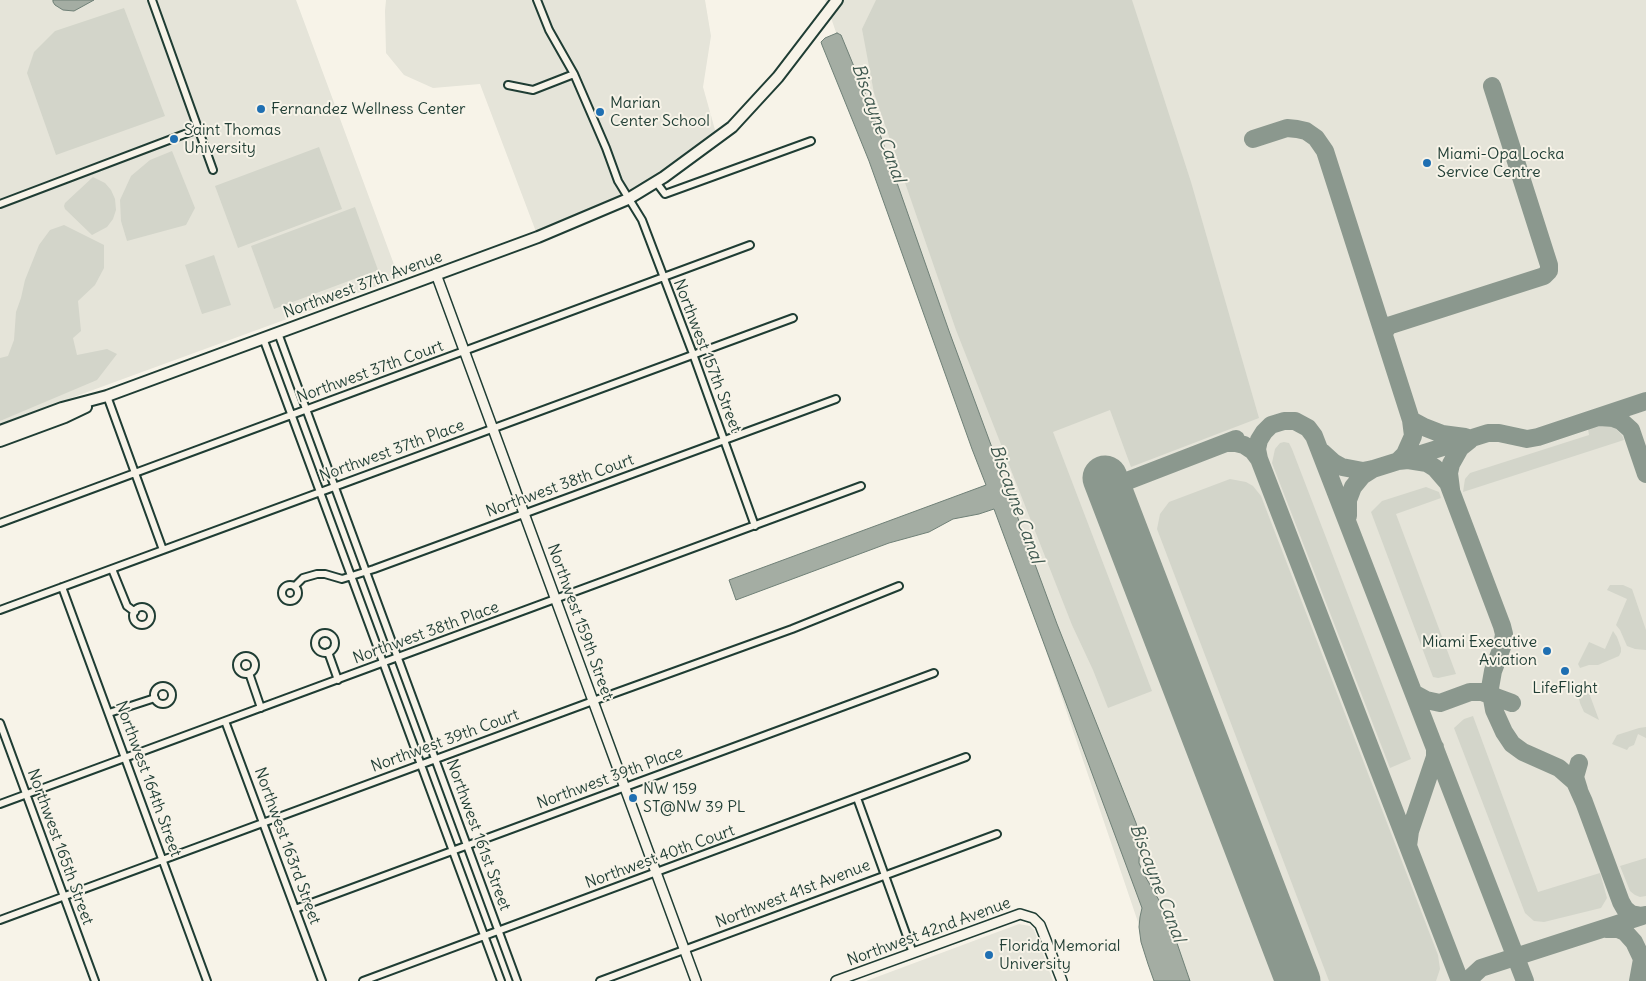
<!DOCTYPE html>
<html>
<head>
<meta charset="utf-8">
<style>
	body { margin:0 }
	canvas { display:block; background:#f7f3e8 }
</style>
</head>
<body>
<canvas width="1646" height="981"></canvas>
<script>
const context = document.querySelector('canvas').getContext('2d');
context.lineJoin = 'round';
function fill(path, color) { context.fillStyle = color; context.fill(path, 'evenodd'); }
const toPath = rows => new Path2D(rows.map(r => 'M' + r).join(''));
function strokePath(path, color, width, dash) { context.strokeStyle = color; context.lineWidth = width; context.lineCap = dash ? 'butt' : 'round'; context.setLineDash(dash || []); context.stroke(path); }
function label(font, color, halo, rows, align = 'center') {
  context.font = font + ' Delius,sans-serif'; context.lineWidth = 4; context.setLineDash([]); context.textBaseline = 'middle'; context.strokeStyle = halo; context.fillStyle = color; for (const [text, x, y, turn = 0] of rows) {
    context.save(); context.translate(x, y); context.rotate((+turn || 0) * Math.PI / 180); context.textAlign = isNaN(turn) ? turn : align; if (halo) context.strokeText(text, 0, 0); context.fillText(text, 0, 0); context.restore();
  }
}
const built = toPath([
	[0,0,296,0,399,278,0,424],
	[386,0,705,0,711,36,703,87,717,137,664,177,538,237,480,84,433,88,404,75,386,53,385,11],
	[825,0,1646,0,1646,981,1158,981],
	[1019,924,1030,926,1034,930,1053,981,866,981]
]);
const green = toPath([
	[876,0,1132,0,1191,182,1259,418,1131,467,1110,410,1053,432,1152,691,1108,708,1093,670,1072,625,956,330,874,93,862,29],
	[124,8,165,116,56,155,27,73,34,52,55,31],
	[319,147,342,209,238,248,215,186],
	[172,151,195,208,186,225,127,241,121,221,120,200,131,176,150,160],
	[93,177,105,183,111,190,115,199,116,210,113,219,107,227,92,235,65,209,64,206,65,203],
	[355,207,378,270,274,309,251,246],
	[64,225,104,245,104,268,95,285,78,301,81,331,73,338,77,355,107,349,117,354,97,380,0,421,0,358,8,356,14,340,16,312,21,298,25,280,39,245,50,230],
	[214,255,231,305,202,314,185,265],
	[1599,425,1611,427,1616,429,1622,435,1624,440,1463,492,1465,479,1470,473,1589,435,1588,429],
	[1284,442,1289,443,1292,449,1411,759,1390,768,1272,463,1275,449,1280,443],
	[1230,479,1246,482,1253,486,1261,496,1438,955,1440,969,1436,981,1329,981,1157,529,1160,514,1169,502],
	[1426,487,1439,492,1441,498,1396,514,1456,674,1438,678,1433,677,1371,512,1382,501],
	[1610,585,1623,585,1632,589,1646,630,1646,650,1635,649,1627,646,1620,630,1616,625,1627,599,1607,590],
	[1613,631,1617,637,1621,648,1621,652,1619,656,1598,665,1589,665,1580,668,1578,664,1589,642,1605,649],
	[1584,679,1585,682,1599,720,1584,712,1580,703,1577,690],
	[1473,716,1538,892,1600,873,1607,898,1601,908,1544,922,1534,921,1525,913,1454,728,1464,719],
	[1646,727,1646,738,1638,734,1634,745,1629,747,1627,750,1612,744,1617,735,1639,728],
	[1646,858,1646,896,1640,897,1635,895,1630,891,1620,866]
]);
const water = toPath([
	[53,0,94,0,74,11,63,10,55,5,53,2,53,0],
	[837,33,841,35,869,103,949,331,1057,624,1136,823,1140,838,1139,863,1145,876,1167,914,1190,981,1154,981,1148,964,1141,942,1139,927,1140,917,1142,908,994,509,979,514,953,519,929,532,889,543,736,600,729,580,986,485,972,449,869,161,822,45,821,42,825,38,837,33]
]);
const taxiway = toPath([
	[1253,139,1287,128,1297,129,1306,131,1316,138,1325,151,1411,420,1413,436,1405,454,1398,461],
	[1384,333,1388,326,1544,276,1549,271,1549,265,1492,86],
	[1600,417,1613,418,1621,421,1631,430,1646,474],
	[1411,420,1424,427,1442,434,1465,437],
	[1226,443,1236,443,1244,445,1253,451,1259,459,1460,981],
	[1322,452,1333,462,1342,467,1363,471,1373,469,1488,433,1499,433,1527,439,1538,437,1646,401],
	[1259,459,1257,449,1259,440,1264,432,1271,425,1284,421,1295,421,1308,428,1314,436,1525,981],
	[1398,461,1408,460,1427,463,1435,468,1448,483,1502,626,1504,634,1502,647,1493,671,1490,688,1494,710,1504,732,1512,744,1523,752,1559,768,1575,782,1584,802,1621,902,1625,909,1631,914,1642,916],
	[1109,488,1236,439],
	[1451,489,1449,473,1451,464,1460,448,1470,440],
	[1348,516,1348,500,1353,487,1362,476,1373,469],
	[1415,694,1426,700,1440,703,1470,692,1482,692,1512,703],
	[1579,790,1575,777,1579,763],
	[1408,846,1410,831,1435,757,1435,747],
	[1606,929,1618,929,1625,932,1634,942,1642,959,1638,981],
	[1467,981,1481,968,1645,915]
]);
const runway = toPath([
	[1105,478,1298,981]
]);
const street = toPath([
	[152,0,213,170],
	[537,0,549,30,574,74,606,148,618,181,642,220,693,354,755,526],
	[508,85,533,90,574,74],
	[656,182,665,194,811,141],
	[0,204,198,129],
	[278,333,517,981],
	[263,338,501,981],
	[107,396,163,550],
	[0,523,750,245],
	[112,569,127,606,135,612],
	'282 593a8 8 0 1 1 16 0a8 8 0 1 1-16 0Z',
	[295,586,303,578,317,574,325,574,342,579,374,569,836,399],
	[62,587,207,981],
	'133 616a9 9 0 1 1 18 0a9 9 0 1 1-18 0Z',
	[0,610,793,318],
	'315 643a10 10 0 1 1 20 0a10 10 0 1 1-20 0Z',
	[328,652,338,680],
	'237 665a9 9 0 1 1 18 0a9 9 0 1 1-18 0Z',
	[249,673,261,708],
	'154 695a9 9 0 1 1 18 0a9 9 0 1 1-18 0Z',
	[109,713,155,698],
	[225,721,322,981],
	[0,723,95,981],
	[857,798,913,953],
	[0,804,861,486],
	[295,909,934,673],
	[0,920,593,701,792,629,899,586],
	[363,981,966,757],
	[600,981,997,834]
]);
const secondary = toPath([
	[436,274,696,981],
	[836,981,1020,914,1033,918,1040,925,1062,981]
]);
const primary = toPath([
	[0,431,62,408,107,396,538,237,628,199,664,177,732,127,778,77,837,0],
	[0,441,65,417,86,407]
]);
const markers = [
	[261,109,5,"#1f6fb2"],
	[600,112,5,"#1f6fb2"],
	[174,139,5,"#1f6fb2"],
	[1427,163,5,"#1f6fb2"],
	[1547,651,5,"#1f6fb2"],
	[1565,671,5,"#1f6fb2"],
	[633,798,5,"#1f6fb2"],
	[989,955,5,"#1f6fb2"]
];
const poiNames = [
	["Marian",610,103],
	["Center School",610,121],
	["Fernandez Wellness Center",271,109],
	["Saint Thomas",184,130],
	["University",184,148],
	["Miami-Opa Locka",1437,154],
	["Service Centre",1437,172],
	["Miami Executive",1537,642,"right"],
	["Aviation",1537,660,"right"],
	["LifeFlight",1565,688,"center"],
	["NW 159",643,789],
	["ST@NW 39 PL",643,807],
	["Florida Memorial",999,946],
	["University",999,964]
];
const streetNames = [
	["Northwest 37th Avenue",363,285,-20],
	["Northwest 157th Street",707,356,69],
	["Northwest 37th Court",370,372,-20],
	["Northwest 37th Place",392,451,-20],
	["Northwest 38th Court",560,486,-20],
	["Northwest 159th Street",580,622,70],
	["Northwest 38th Place",426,633,-20],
	["Northwest 39th Court",445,741,-20],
	["Northwest 39th Place",610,778,-20],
	["Northwest 164th Street",148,779,70],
	["Northwest 161st Street",478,835,70],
	["Northwest 163rd Street",287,846,70],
	["Northwest 165th Street",60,847,70],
	["Northwest 40th Court",660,857,-20],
	["Northwest 41st Avenue",793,894,-21],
	["Northwest 42nd Avenue",929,932,-20]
];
const waterNames = [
	["Biscayne Canal",878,123,70],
	["Biscayne Canal",1016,504,70],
	["Biscayne Canal",1157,883,69]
];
fill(built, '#e5e4d9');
fill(green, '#d3d5ca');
fill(water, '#a4ada3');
strokePath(water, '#6f8077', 1);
strokePath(taxiway, '#8b988e', 18);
strokePath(runway, '#8b988e', 45);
strokePath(street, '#1f3d34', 10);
strokePath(secondary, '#1f3d34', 12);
strokePath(primary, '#1f3d34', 14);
strokePath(street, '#f7f3e8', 6);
strokePath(secondary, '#f7f3e8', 9);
strokePath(primary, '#f7f3e8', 10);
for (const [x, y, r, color] of markers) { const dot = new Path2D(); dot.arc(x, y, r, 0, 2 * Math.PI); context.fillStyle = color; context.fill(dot); strokePath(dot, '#f7f3e8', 2); }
label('16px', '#1f3d34', '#f7f3e8', poiNames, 'left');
label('16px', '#1f3d34', '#f7f3e8', streetNames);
label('italic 18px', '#405950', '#f7f3e8', waterNames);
</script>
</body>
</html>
